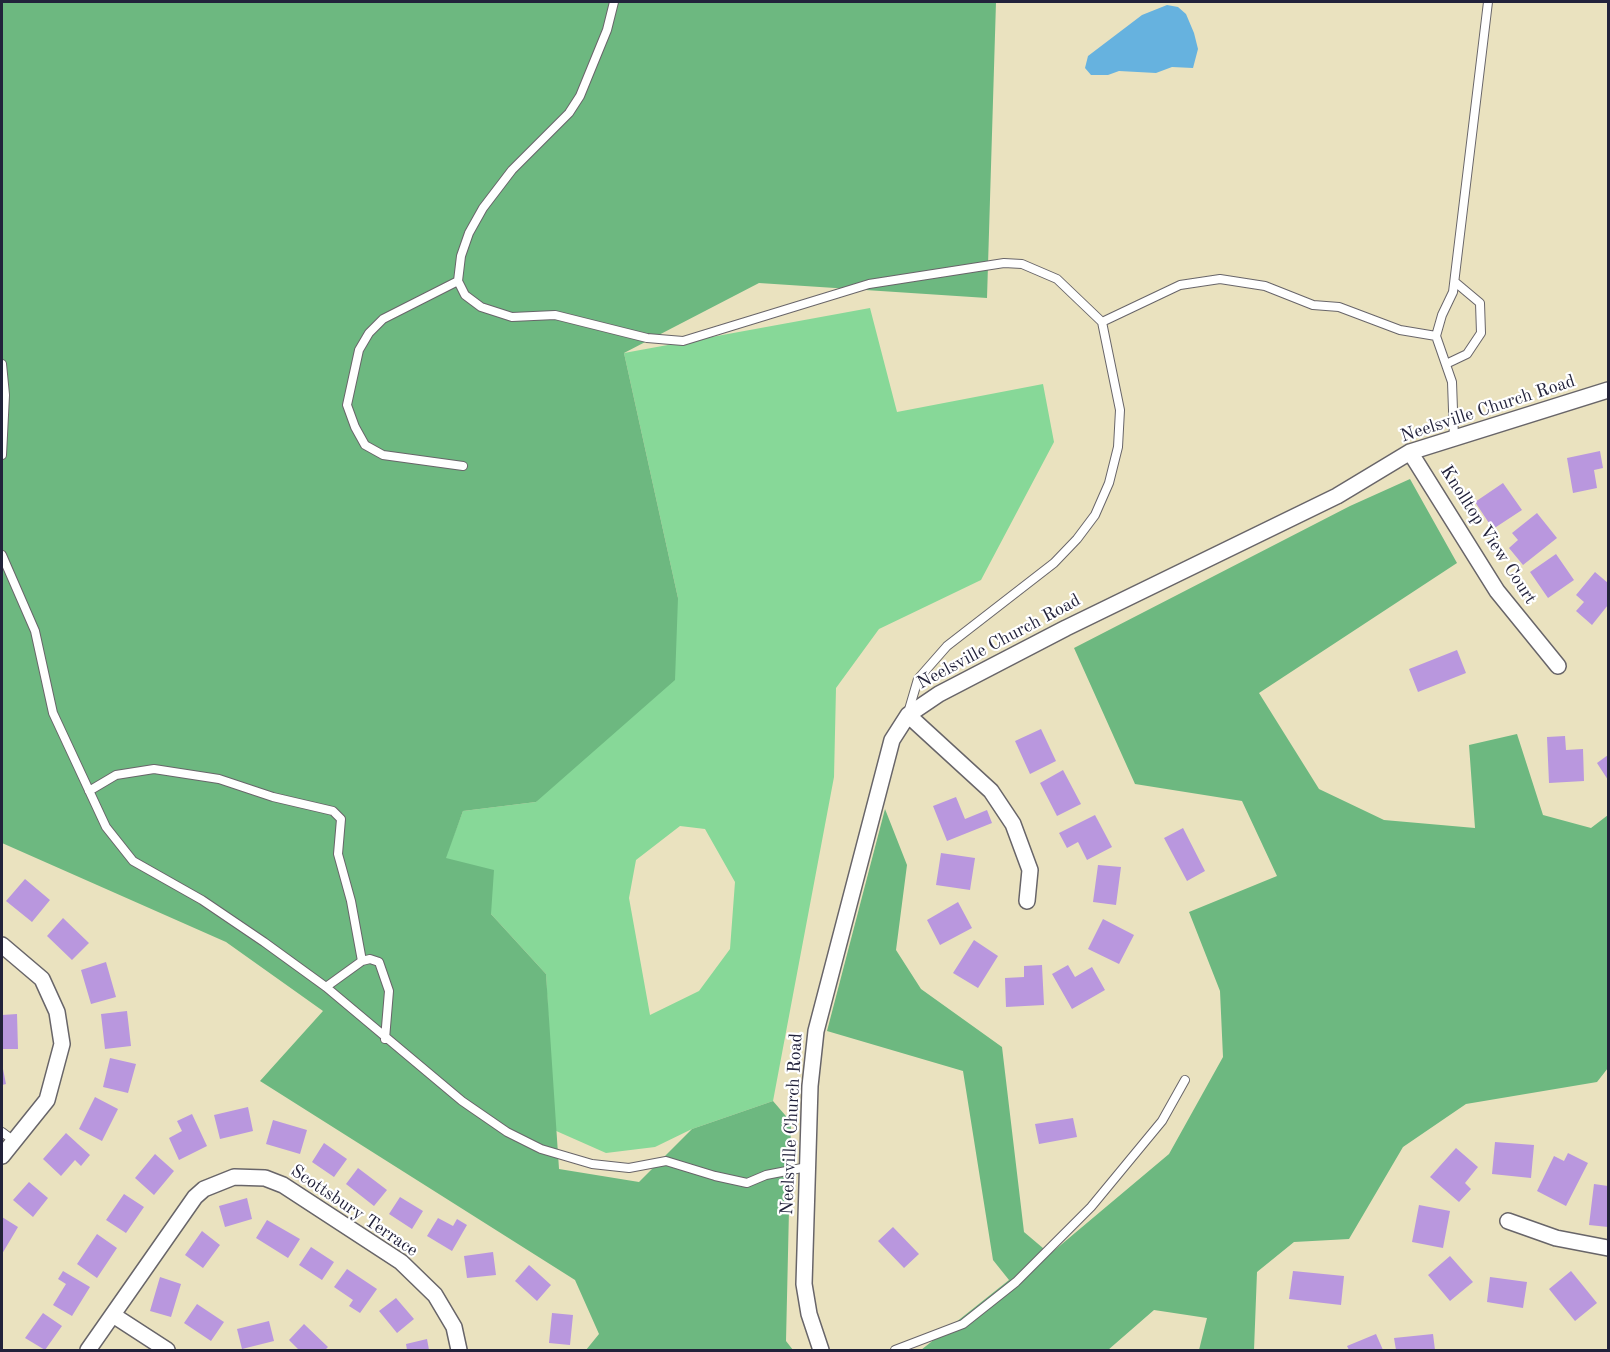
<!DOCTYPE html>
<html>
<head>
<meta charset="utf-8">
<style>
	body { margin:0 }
	#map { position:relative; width:1610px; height:1352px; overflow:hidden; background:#eae2bf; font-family:"Old Standard TT",serif }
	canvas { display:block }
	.frame { position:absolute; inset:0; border:3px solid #22223b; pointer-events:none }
</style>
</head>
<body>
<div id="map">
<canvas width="1610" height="1352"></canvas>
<div class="frame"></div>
</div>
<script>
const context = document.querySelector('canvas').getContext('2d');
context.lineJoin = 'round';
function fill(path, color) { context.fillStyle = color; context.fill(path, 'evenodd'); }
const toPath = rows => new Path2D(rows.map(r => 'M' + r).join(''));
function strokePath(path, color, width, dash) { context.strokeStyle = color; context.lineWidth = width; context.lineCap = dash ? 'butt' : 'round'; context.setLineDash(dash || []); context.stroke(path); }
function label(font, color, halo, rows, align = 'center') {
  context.font = font + ' "Old Standard TT",serif'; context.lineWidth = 4.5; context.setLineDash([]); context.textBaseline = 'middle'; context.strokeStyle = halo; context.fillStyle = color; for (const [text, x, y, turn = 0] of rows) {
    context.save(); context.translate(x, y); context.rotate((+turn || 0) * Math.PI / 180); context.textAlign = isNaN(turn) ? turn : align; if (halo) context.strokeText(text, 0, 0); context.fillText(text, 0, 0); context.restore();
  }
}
const green = toPath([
	[870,308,897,412,1043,384,1054,442,981,580,879,629,836,688,834,777,773,1101,692,1129,655,1147,606,1153,554,1130,546,974,491,914,445,858,463,811,536,802,678,598,624,353],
	[680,826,705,829,735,882,730,949,699,991,650,1015,629,898,636,860]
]);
const forest = toPath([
	[2,2,996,2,987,298,759,283,624,353,678,598,675,680,536,802,463,811,446,858,494,870,491,914,546,974,559,1169,639,1182,692,1129,773,1101,791,1122,786,1341,793,1350,586,1350,599,1334,575,1280,260,1081,323,1011,226,942,2,843],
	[1410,479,1457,563,1259,693,1319,789,1384,820,1475,828,1469,745,1517,734,1543,815,1591,828,1608,815,1608,1068,1597,1082,1466,1104,1403,1147,1349,1239,1294,1242,1257,1272,1254,1350,1199,1350,1207,1318,1154,1310,1108,1350,921,1350,1009,1280,993,1260,963,1071,827,1031,885,809,907,865,896,950,921,989,1002,1047,1024,1232,1050,1254,1169,1154,1223,1057,1220,991,1189,912,1277,876,1242,801,1135,784,1074,648,1350,506]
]);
const water = toPath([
	[1167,5,1178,7,1186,14,1194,33,1198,49,1193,68,1172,67,1156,73,1119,71,1108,75,1091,75,1085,68,1088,56,1142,15]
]);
const building = toPath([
	[1600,451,1603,468,1594,470,1597,488,1573,493,1567,458],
	[1503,483,1522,510,1493,529,1475,502],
	[1537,513,1557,538,1523,565,1509,548,1518,540,1512,533],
	[1556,554,1574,580,1548,598,1530,572],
	[1595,572,1608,583,1608,605,1592,625,1576,611,1584,602,1576,595],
	[1457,650,1466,673,1418,692,1409,669],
	[1041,729,1056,761,1030,774,1015,741],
	[1565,736,1566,750,1583,749,1584,781,1549,783,1547,737],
	[1608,755,1608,780,1597,763],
	[1063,770,1081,804,1057,816,1040,783],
	[956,797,965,819,987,810,992,823,947,841,933,806],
	[1095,815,1112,847,1087,860,1078,842,1067,848,1059,833],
	[1183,828,1205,871,1187,881,1164,838],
	[941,853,975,858,970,890,936,885],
	[1098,865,1121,867,1116,905,1093,902],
	[25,879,50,900,32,922,6,901],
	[958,902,972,928,940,945,927,920],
	[63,918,89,943,72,960,47,936],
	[1103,919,1134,935,1119,964,1088,949],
	[974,940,998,956,978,988,953,973],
	[106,962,116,997,91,1004,81,970],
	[1042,965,1044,1005,1006,1007,1005,978,1024,977,1024,966],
	[1068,965,1075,977,1092,967,1105,990,1072,1009,1052,974],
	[127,1011,131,1046,105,1049,101,1014],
	[17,1014,18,1049,2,1049,2,1015],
	[110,1058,136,1064,128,1093,103,1087],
	[2,1064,6,1084,2,1085],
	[95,1097,118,1109,102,1141,79,1129],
	[248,1107,253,1131,220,1139,214,1115],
	[192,1114,207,1146,179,1160,169,1138,182,1131,177,1121],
	[1073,1118,1077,1137,1039,1144,1035,1124],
	[273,1120,307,1130,300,1154,266,1144],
	[66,1133,90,1155,81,1166,75,1160,61,1176,43,1159],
	[1495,1142,1534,1145,1531,1178,1492,1174],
	[324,1143,347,1159,334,1177,312,1162],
	[1456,1148,1478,1167,1465,1183,1471,1189,1459,1202,1430,1177],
	[1568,1153,1588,1163,1566,1206,1537,1191,1554,1156,1564,1161],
	[155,1154,174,1171,154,1195,135,1178],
	[358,1168,387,1190,374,1206,346,1184],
	[29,1182,48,1198,33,1217,13,1200],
	[1594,1184,1608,1186,1608,1227,1589,1225],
	[124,1194,144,1207,126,1233,106,1220],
	[400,1197,423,1211,412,1229,389,1214],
	[247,1198,252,1219,225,1227,219,1206],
	[1419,1205,1450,1211,1443,1248,1412,1242],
	[2,1217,18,1227,2,1254],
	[438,1218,453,1226,457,1219,467,1225,452,1251,427,1236],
	[267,1220,300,1239,288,1258,256,1238],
	[893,1227,919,1254,904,1268,878,1241],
	[202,1231,220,1245,203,1268,185,1255],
	[97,1234,117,1248,97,1278,77,1264],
	[311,1247,334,1262,322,1280,299,1265],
	[493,1252,496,1275,467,1278,464,1256],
	[1450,1256,1473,1282,1450,1301,1428,1275],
	[529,1265,551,1285,537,1301,515,1281],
	[347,1269,377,1289,360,1313,349,1306,353,1300,334,1287],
	[63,1271,90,1287,72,1316,53,1305,66,1284,58,1279],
	[1293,1271,1344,1276,1341,1305,1289,1299],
	[1571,1271,1597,1303,1575,1321,1549,1289],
	[160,1277,181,1284,171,1317,150,1311],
	[1490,1277,1527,1282,1523,1308,1487,1302],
	[396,1298,414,1319,397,1333,379,1311],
	[197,1304,224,1322,211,1341,184,1323],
	[43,1313,62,1326,45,1350,25,1338],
	[552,1313,573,1315,570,1345,549,1343],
	[269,1321,274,1341,242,1349,237,1329],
	[304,1324,328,1347,325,1350,299,1350,289,1340],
	[1376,1334,1383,1350,1349,1350,1347,1346],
	[1433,1334,1435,1350,1396,1350,1394,1338],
	[427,1339,429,1350,407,1350,406,1344]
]);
const lane = toPath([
	[614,2,607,30,580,96,569,113,512,170,483,208,469,233,461,256,458,281,465,295,481,307,512,317,555,315,647,338,683,341,869,284,1004,263,1022,264,1057,279,1102,322,1120,410,1118,447,1109,483,1095,515,1077,539,1054,563,947,646,918,679,908,713],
	[458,281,383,319,369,333,359,350,347,405,355,427,365,445,383,455,463,466],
	[1102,322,1180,285,1220,279,1265,286,1313,305,1339,307,1400,330,1436,336],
	[2,364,5,395,2,455],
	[1446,364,1467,354,1481,333,1480,303,1455,282],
	[1454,438,1452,382,1436,336,1442,315,1453,292,1488,2],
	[2,555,35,631,53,713,106,827,133,861,202,900,264,942,326,987,462,1101,507,1132,541,1149,592,1164,629,1168,666,1161,715,1176,747,1183,766,1175,807,1167],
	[89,791,116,775,154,769,219,779,273,797,333,811,341,819,338,854,351,901,362,961],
	[326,987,362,961,370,959,379,962,389,991,385,1039],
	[2,1132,14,1141],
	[895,1350,963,1324,1016,1282,1091,1207,1162,1121,1185,1080]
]);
const street = toPath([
	[1410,452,1497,591,1558,666],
	[908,715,991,791,1013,824,1030,870,1027,901],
	[2,945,42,979,57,1012,62,1044,47,1100,2,1156],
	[1508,1221,1556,1238,1608,1248],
	[113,1315,167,1350],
	[88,1350,195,1197,204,1189,234,1177,265,1178,283,1185,401,1262,435,1295,454,1327,459,1350],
	[821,1350,809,1314,804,1284,810,1086,816,1031,892,740,908,715,939,694,1066,628,1337,496,1410,452,1608,390]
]);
const streetNames = [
	["Neelsville Church Road",1488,409,-18],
	["Knolltop View Court",1488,535,57],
	["Neelsville Church Road",999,642,-28],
	["Neelsville Church Road",792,1124,-87],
	["Scottsbury Terrace",354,1211,34]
];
fill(green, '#87d898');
fill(forest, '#6db880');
fill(water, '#66b2df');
fill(building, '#b997de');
strokePath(lane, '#686569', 10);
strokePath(street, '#686569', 18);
strokePath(lane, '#fff', 8);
strokePath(street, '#fff', 15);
label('18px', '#22223b', '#fff', streetNames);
</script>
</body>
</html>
